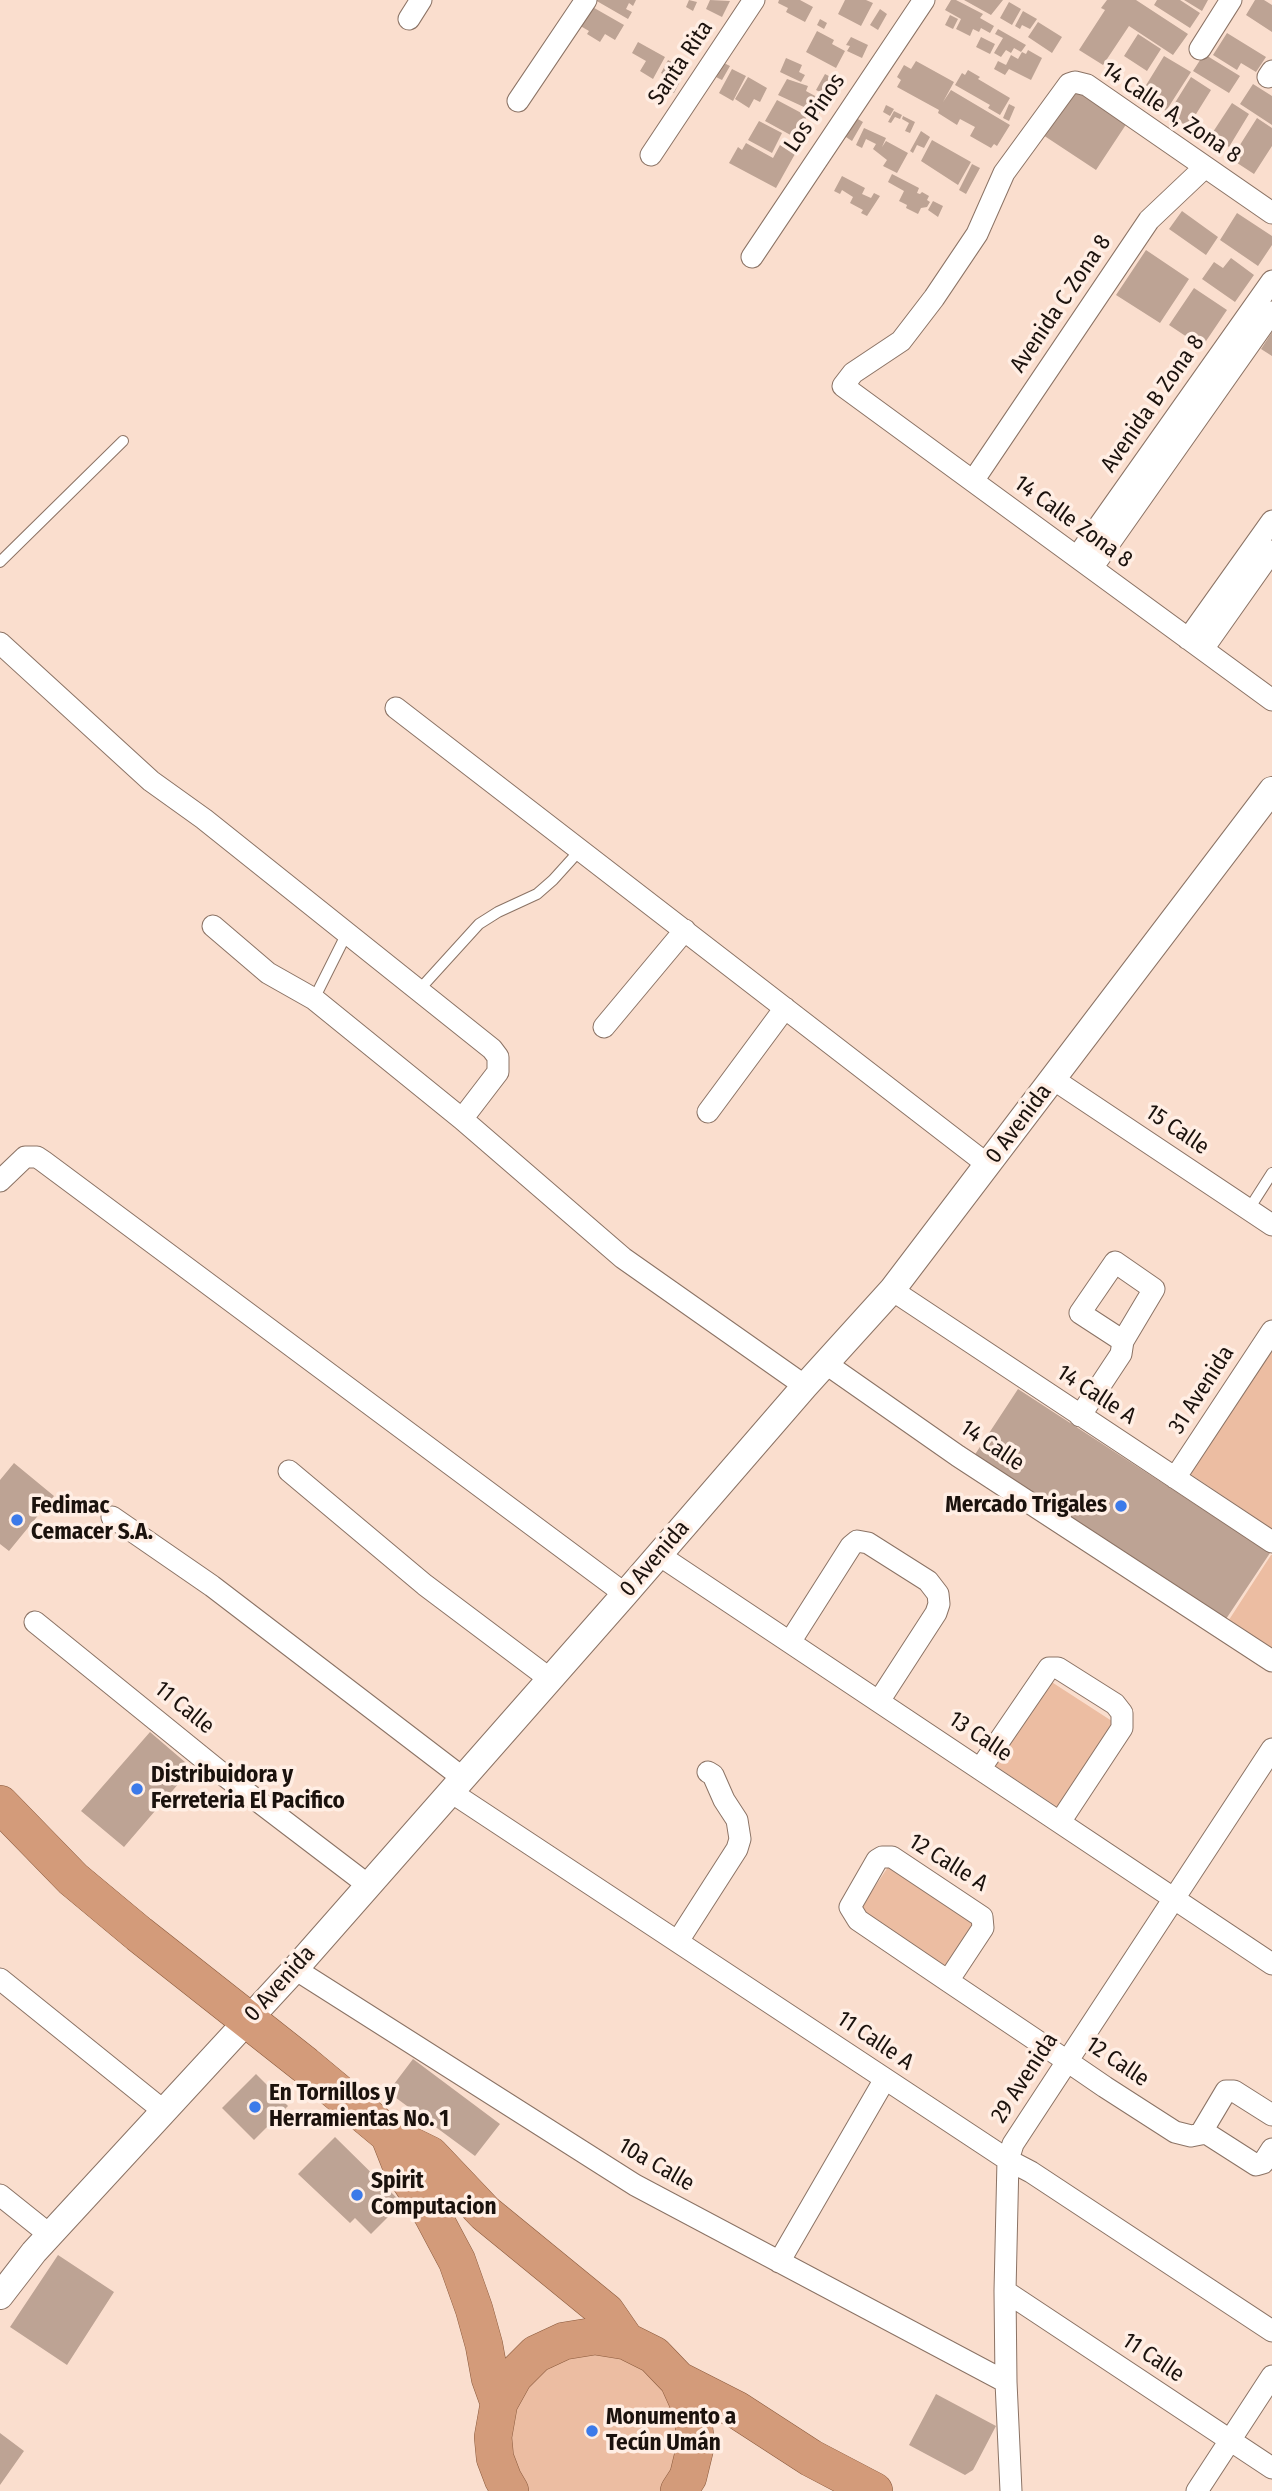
<!DOCTYPE html>
<html>
<head>
<meta charset="utf-8">
<style>
	body { margin:0 }
	canvas { display:block; background:#fadece }
</style>
</head>
<body>
<canvas width="1272" height="2491"></canvas>
<script>
const context = document.querySelector('canvas').getContext('2d');
context.lineJoin = 'round';
function fill(path, color) { context.fillStyle = color; context.fill(path, 'evenodd'); }
const toPath = rows => new Path2D(rows.map(r => 'M' + r).join(''));
function strokePath(path, color, width, dash) { context.strokeStyle = color; context.lineWidth = width; context.lineCap = dash ? 'butt' : 'round'; context.setLineDash(dash || []); context.stroke(path); }
function label(font, color, halo, rows, align = 'center') {
  context.font = font + ' "Fira Sans Condensed",sans-serif'; context.lineWidth = 7; context.setLineDash([]); context.textBaseline = 'middle'; context.strokeStyle = halo; context.fillStyle = color; for (const [text, x, y, turn = 0] of rows) {
    context.save(); context.translate(x, y); context.rotate((+turn || 0) * Math.PI / 180); context.textAlign = isNaN(turn) ? turn : align; if (halo) context.strokeText(text, 0, 0); context.fillText(text, 0, 0); context.restore();
  }
}
const green = toPath([
	[1272,1344,1272,1529,1186,1471],
	[1271,1555,1272,1555,1272,1656,1225,1626],
	[1047,1679,1118,1725,1062,1810,991,1763],
	[890,1864,979,1922,948,1970,858,1912],
	[582,2346,637,2357,676,2402,678,2461,660,2491,527,2491,514,2474,506,2419,532,2370]
]);
const building = toPath([
	[595,0,636,0,633,6,629,3,626,9,632,12,628,19],
	[689,0,697,2,693,11,686,7],
	[710,0,730,1,722,17,706,9],
	[779,0,800,0,813,7,805,22,786,12,788,8,778,3],
	[845,0,866,0,873,3,861,26,838,14],
	[951,0,956,0,983,14,980,18,994,26,990,33,981,28,979,32,973,29,970,36,956,29,961,19,945,10],
	[964,0,1003,0,991,15],
	[1107,0,1136,0,1188,34,1173,55,1129,26,1103,65,1079,50,1105,10,1101,8],
	[1157,0,1180,0,1200,13,1190,28,1154,5],
	[1184,0,1208,0,1202,11],
	[1255,0,1264,0,1272,5,1272,32,1246,15],
	[1009,2,1021,9,1012,25,1000,18],
	[589,5,624,25,615,40,605,34,600,42,587,34,589,31,577,24],
	[880,9,887,14,878,30,870,25],
	[1023,11,1037,19,1030,29,1022,25,1020,29,1015,26],
	[950,15,958,19,953,29,945,25],
	[820,19,827,23,824,29,817,25],
	[1038,22,1062,37,1052,53,1028,37],
	[998,29,1026,45,1021,52,1014,48,1011,53,1006,50,1001,57,994,53,1003,38,995,34],
	[817,31,834,40,832,44,845,51,836,68,806,52],
	[1227,33,1266,57,1256,72,1241,63,1237,70,1213,55],
	[1138,34,1161,49,1147,71,1124,56],
	[851,37,868,45,862,58,847,51,850,46,846,45],
	[981,37,995,44,990,54,976,47],
	[638,42,665,57,653,79,640,71,646,61,632,53],
	[1028,50,1042,58,1031,80,1009,69,1005,75,994,69,998,61,1006,65,1011,55,1018,59,1022,52,1026,54],
	[1204,54,1240,76,1229,93,1193,71],
	[1164,56,1191,72,1166,111,1140,95],
	[786,58,802,65,799,72,805,75,801,82,780,72],
	[668,60,686,70,674,93,666,89,672,79,661,73],
	[916,61,954,82,943,102,951,90,1010,125,997,146,994,144,991,148,970,136,975,127,960,119,957,125,938,113,939,110,897,87,901,80,897,77,904,65,911,69],
	[724,63,730,66,722,80,716,77],
	[732,69,746,76,733,101,719,93],
	[968,70,980,77,978,79,1010,98,1000,115,988,108,990,105,955,85,962,73,965,75],
	[825,74,842,83,834,99,816,90],
	[748,77,767,88,760,102,754,99,749,108,735,99],
	[1191,77,1211,90,1188,127,1168,114],
	[787,79,808,86,806,91,826,102,819,114,778,95],
	[1253,84,1272,96,1272,125,1240,104],
	[1074,88,1127,123,1096,170,1043,135],
	[777,100,807,116,796,138,765,121],
	[1232,103,1249,114,1229,147,1211,135],
	[1009,104,1015,107,1009,121,1003,118],
	[886,105,894,109,890,116,883,112],
	[894,111,902,115,900,119,895,117,891,123,888,122],
	[853,116,863,122,852,141,846,137,844,139,840,137],
	[903,116,915,122,910,133,905,131,909,123,902,119],
	[1257,118,1272,128,1272,146,1254,174,1231,159],
	[759,121,782,133,772,153,748,140],
	[864,128,886,138,882,147,886,141,908,153,897,173,883,166,887,160,873,149,876,144,866,139,862,148,856,145],
	[921,131,930,137,924,148,917,145,913,153,910,151],
	[932,140,971,162,958,185,921,161],
	[746,143,773,158,780,145,795,154,776,188,729,163,738,147,742,150],
	[972,164,980,168,966,194,959,190],
	[892,174,919,188,917,193,920,194,922,192,929,196,927,200,930,202,927,207,921,208,918,214,906,208,907,205,899,201,904,191,888,182],
	[842,176,865,188,862,194,871,198,874,193,880,196,867,216,861,213,863,210,850,203,853,197,842,190,840,194,834,191],
	[933,201,943,206,938,217,928,210],
	[1182,211,1218,237,1206,255,1169,229],
	[1237,213,1272,236,1272,245,1258,266,1220,240],
	[1146,250,1189,279,1160,323,1116,295],
	[1231,258,1254,275,1235,302,1202,279,1214,262,1223,268],
	[1194,288,1227,310,1202,347,1169,325],
	[1272,332,1272,356,1261,349],
	[1018,1389,1270,1553,1224,1622,972,1459],
	[14,1463,54,1496,9,1551,0,1544,0,1480],
	[150,1732,192,1768,124,1847,81,1811],
	[413,2059,500,2124,475,2156,388,2092],
	[256,2074,288,2106,254,2140,222,2108],
	[335,2137,402,2203,371,2234,355,2218,350,2223,298,2174],
	[58,2255,114,2292,67,2365,10,2327],
	[936,2394,996,2426,973,2470,965,2475,909,2445],
	[0,2433,24,2451,0,2485]
]);
const service = toPath([
	[0,562,123,441],
	[419,990,479,924,498,912,537,894,553,880,581,849],
	[314,999,347,933],
	[1249,1209,1272,1173]
]);
const minor = toPath([
	[409,19,421,0],
	[1200,49,1231,0],
	[1268,77,1272,71],
	[518,101,586,0],
	[651,155,754,0],
	[1272,213,1087,85,1075,82,1069,84,1004,173,977,234,934,298,901,341,853,373,843,386,1272,700],
	[752,257,924,0],
	[973,481,1149,220,1205,167],
	[1077,557,1272,281],
	[1092,568,1272,312],
	[1188,639,1272,521],
	[0,643,151,781,204,819,492,1049,498,1057,498,1072,462,1119],
	[1203,649,1272,551],
	[396,708,988,1165],
	[213,926,268,973,314,999,462,1119,623,1258,805,1386],
	[604,1027,685,930],
	[1053,1079,1272,1225],
	[708,1112,785,1008],
	[0,1181,25,1157,37,1157,43,1161,625,1594],
	[892,1290,1272,1542],
	[825,1363,958,1456,1272,1661],
	[1080,1416,1121,1354,1123,1341,1154,1289,1115,1262,1080,1313,1123,1341],
	[289,1471,425,1585,550,1679],
	[1175,1478,1272,1331],
	[112,1517,212,1586,463,1778],
	[659,1555,1272,1964],
	[35,1622,225,1776,368,1885],
	[790,1642,851,1546,857,1541,868,1543,928,1581,938,1594,939,1604,936,1613,879,1701],
	[980,1769,1049,1668,1058,1668,1115,1704,1122,1713,1122,1728,1060,1822],
	[451,1792,1008,2160,1031,2172,1272,2331],
	[678,1941,737,1849,740,1839,737,1820,724,1800,713,1775,708,1772],
	[295,1969,635,2185,1006,2382],
	[0,1979,165,2112],
	[948,1981,983,1928,982,1917,892,1857,882,1857,877,1860,850,1907,858,1920,948,1981,1067,2061,1105,2087,1175,2132,1191,2136,1206,2133,1256,2165,1263,2163,1272,2149],
	[1201,2133,1226,2091,1234,2091,1272,2115],
	[0,2195,50,2235],
	[779,2262,885,2079],
	[1005,2291,1272,2468],
	[1011,2491,1006,2382,1005,2291,1008,2160,1013,2144,1272,1749],
	[1197,2491,1272,2376]
]);
const tertiary = toPath([
	[0,2296,34,2252,295,1969,625,1594,805,1386,892,1290,1272,790]
]);
const trunk = toPath([
	[0,1804,73,1879,139,1934,305,2065,389,2135,430,2155,485,2213,606,2312,626,2341],
	[389,2135,402,2168,432,2214,457,2261,474,2309,484,2345,490,2378,499,2403],
	[678,2380,737,2410,811,2458,874,2491],
	[510,2491,503,2479,495,2458,493,2437,499,2403,514,2376,536,2354,564,2341,595,2336,626,2341,654,2355,678,2380,692,2411,696,2444,688,2477,679,2491]
]);
const markers = [
	[1121,1506,7,"#3c7ae9"],
	[17,1520,7,"#3c7ae9"],
	[137,1789,7,"#3c7ae9"],
	[255,2107,7,"#3c7ae9"],
	[357,2195,7,"#3c7ae9"],
	[592,2431,7,"#3c7ae9"]
];
const streetNames = [
	["Santa Rita",681,63,-56],
	["Los Pinos",815,113,-56],
	["14 Calle A, Zona 8",1171,113,34],
	["Avenida C Zona 8",1061,304,-56],
	["Avenida B Zona 8",1153,404,-55],
	["14 Calle Zona 8",1073,522,36],
	["0 Avenida",1019,1124,-53],
	["15 Calle",1177,1130,34],
	["31 Avenida",1202,1390,-57],
	["14 Calle A",1096,1395,33],
	["14 Calle",992,1446,34],
	["0 Avenida",655,1559,-49],
	["11 Calle",184,1708,39],
	["13 Calle",980,1737,34],
	["12 Calle A",948,1863,32],
	["0 Avenida",280,1984,-48],
	["11 Calle A",875,2041,34],
	["12 Calle",1117,2062,34],
	["29 Avenida",1025,2078,-57],
	["10a Calle",656,2165,30],
	["11 Calle",1153,2358,34]
];
const poiNames = [
	["Mercado Trigales",1107,1506,"right"],
	["Fedimac",31,1507],
	["Cemacer S.A.",31,1533],
	["Distribuidora y",151,1776],
	["Ferreteria El Pacifico",151,1802],
	["En Tornillos y",269,2094],
	["Herramientas No. 1",269,2120],
	["Spirit",371,2182],
	["Computacion",371,2208],
	["Monumento a",606,2418],
	["Tecún Umán",606,2444]
];
fill(green, '#ecbda2');
fill(building, '#bda394');
strokePath(service, '#8b7365', 12);
strokePath(minor, '#8b7365', 23);
strokePath(tertiary, '#8b7365', 28);
strokePath(trunk, '#8b5b3e', 38);
strokePath(service, '#fff', 10);
strokePath(minor, '#fff', 21);
strokePath(tertiary, '#fff', 26);
strokePath(trunk, '#d39b7a', 37);
for (const [x, y, r, color] of markers) { const dot = new Path2D(); dot.arc(x, y, r, 0, 2 * Math.PI); context.fillStyle = color; context.fill(dot); strokePath(dot, '#ffeee4', 2.5); }
label('23px', '#1b120d', '#ffeee4', streetNames);
label('bold 23px', '#1b120d', '#ffeee4', poiNames, 'left');
</script>
</body>
</html>
